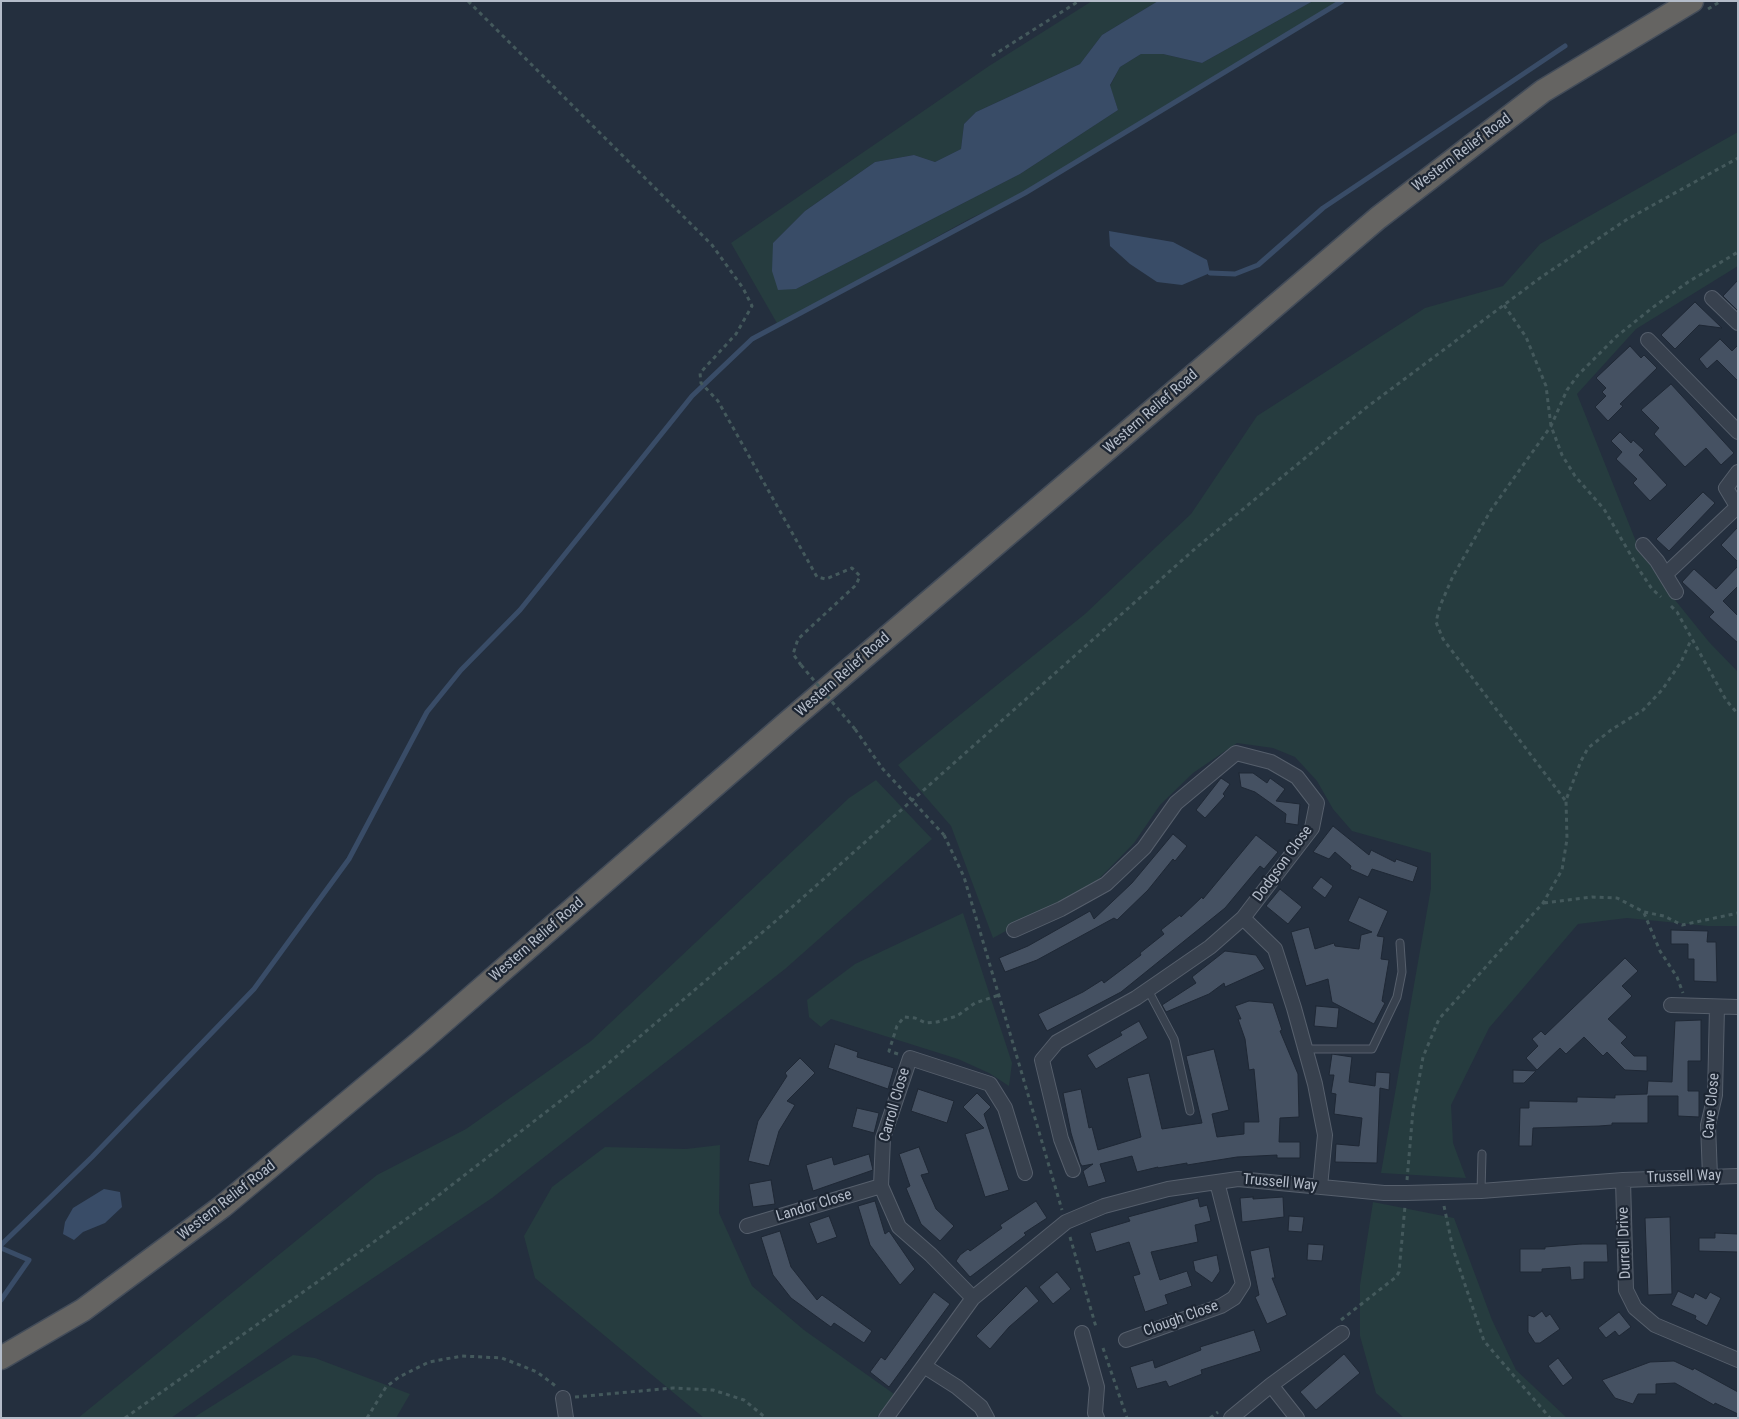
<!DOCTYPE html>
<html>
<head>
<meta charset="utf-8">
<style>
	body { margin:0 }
	#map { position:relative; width:1739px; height:1419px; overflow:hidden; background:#242f3e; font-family:"Roboto Condensed",sans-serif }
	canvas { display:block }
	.frame { position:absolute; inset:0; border:2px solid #b4bcc9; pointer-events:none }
</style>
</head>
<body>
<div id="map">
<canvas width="1739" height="1419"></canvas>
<div class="frame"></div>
</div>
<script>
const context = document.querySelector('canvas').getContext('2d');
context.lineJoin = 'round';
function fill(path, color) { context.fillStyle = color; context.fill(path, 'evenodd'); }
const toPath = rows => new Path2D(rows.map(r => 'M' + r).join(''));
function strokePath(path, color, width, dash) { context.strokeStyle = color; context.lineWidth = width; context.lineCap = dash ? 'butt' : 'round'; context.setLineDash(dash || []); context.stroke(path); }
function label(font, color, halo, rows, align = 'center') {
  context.font = font + ' "Roboto Condensed",sans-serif'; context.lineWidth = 4.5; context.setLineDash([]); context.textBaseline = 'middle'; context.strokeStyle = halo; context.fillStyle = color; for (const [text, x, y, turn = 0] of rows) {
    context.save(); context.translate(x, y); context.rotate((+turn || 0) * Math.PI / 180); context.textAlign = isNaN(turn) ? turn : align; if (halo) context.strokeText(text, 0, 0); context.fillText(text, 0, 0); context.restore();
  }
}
const green = toPath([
	[1092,1,1158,1,1102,35,1080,64,976,112,964,124,961,149,935,162,914,155,875,162,805,211,773,243,796,289,1020,174,1118,110,1110,86,1120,67,1141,54,1163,54,1202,63,1313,1,1342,1,1025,193,969,219,778,325,731,243,989,66],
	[1738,132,1738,266,1636,329,1577,394,1639,549,1671,595,1709,642,1738,672,1738,926,1708,926,1627,918,1578,924,1489,1028,1451,1105,1453,1143,1466,1178,1381,1173,1431,888,1431,853,1352,831,1333,809,1317,781,1295,757,1273,748,1237,743,1193,773,1160,805,1134,843,1097,881,993,938,951,826,898,765,1085,614,1191,514,1257,416,1425,308,1503,286,1540,244],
	[876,780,932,839,785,969,492,1198,287,1336,171,1418,78,1418,377,1175,466,1129,591,1041,849,798],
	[963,913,1012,1063,1009,1086,989,1073,958,1059,831,1019,821,1027,809,1017,807,1000,855,964],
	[720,1145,719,1213,752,1286,804,1330,894,1394,876,1418,704,1418,535,1278,524,1236,552,1187,605,1147,686,1149],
	[1373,1202,1454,1218,1492,1320,1516,1370,1567,1418,1404,1418,1376,1393,1360,1336,1360,1285],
	[293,1355,315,1358,410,1394,396,1418,193,1418]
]);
const water = toPath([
	[1158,1,1313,1,1202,63,1163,54,1141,54,1120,67,1110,85,1118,110,1020,174,796,289,778,290,772,271,773,243,805,211,875,162,914,155,935,162,961,149,964,124,976,112,1080,64,1102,35],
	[1109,231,1173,242,1207,260,1210,273,1182,285,1157,282,1130,264,1110,246],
	[104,1189,120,1192,122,1207,105,1223,83,1232,74,1240,63,1234,65,1222,73,1208]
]);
const stream = toPath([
	[1210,273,1235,274,1258,265,1323,208,1565,46],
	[1,1245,92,1157,254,989,349,859,427,712,461,670,520,610,692,396,752,339,1025,193,1342,1],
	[1,1248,29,1260,1,1300]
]);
const building = toPath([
	[1738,280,1738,311,1723,296,1738,280],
	[1695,302,1722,328,1699,325,1675,349,1661,335,1695,302],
	[1720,339,1732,351,1738,345,1738,381,1717,360,1707,369,1699,359,1720,339],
	[1630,346,1641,358,1644,355,1657,368,1620,404,1623,406,1608,421,1595,407,1606,396,1602,392,1606,388,1596,378,1630,346],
	[1671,384,1734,453,1721,465,1706,448,1685,467,1654,434,1659,428,1641,410,1671,384],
	[1620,432,1631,443,1633,440,1644,450,1639,455,1667,485,1650,501,1633,483,1637,479,1616,459,1622,452,1611,441,1620,432],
	[1703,492,1715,503,1669,551,1656,539,1703,492],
	[1738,527,1738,562,1721,545,1738,527],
	[1738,566,1738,586,1723,601,1738,616,1738,643,1709,617,1714,612,1682,582,1694,569,1716,589,1738,566],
	[1239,773,1253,773,1267,783,1270,778,1285,789,1276,801,1300,804,1298,825,1285,823,1286,814,1255,792,1241,787,1239,773],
	[1221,778,1230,784,1223,794,1225,796,1205,818,1196,810,1221,778],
	[1333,826,1369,855,1371,850,1395,862,1396,859,1418,867,1413,882,1372,869,1368,877,1350,869,1351,866,1335,852,1329,859,1313,852,1333,826],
	[1173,834,1187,846,1175,861,1173,859,1148,890,1117,920,1114,918,1037,960,1005,972,999,958,1028,946,1090,911,1094,919,1132,883,1173,834],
	[1256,835,1278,852,1264,869,1260,866,1225,908,1121,992,1047,1031,1038,1014,1083,992,1102,980,1104,983,1141,955,1140,953,1164,934,1161,930,1180,915,1181,917,1202,897,1203,899,1256,835],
	[1321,877,1333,886,1325,898,1312,888,1321,877],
	[1280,889,1302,907,1288,924,1266,906,1280,889],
	[1359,897,1388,911,1377,936,1384,937,1381,959,1389,960,1382,1001,1385,1003,1374,1024,1332,1002,1328,979,1306,986,1291,932,1309,927,1315,949,1334,943,1335,946,1359,949,1361,935,1372,932,1348,921,1359,897],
	[1671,930,1708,931,1707,942,1716,942,1717,982,1694,981,1694,959,1688,959,1688,944,1671,944,1671,930],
	[1225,951,1256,955,1265,969,1225,987,1224,983,1209,994,1166,1012,1162,1005,1196,983,1192,977,1225,951],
	[1625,958,1638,971,1622,986,1632,996,1608,1019,1627,1037,1621,1043,1634,1056,1647,1056,1647,1071,1625,1070,1607,1052,1603,1056,1584,1037,1566,1054,1560,1048,1537,1070,1526,1058,1538,1046,1532,1039,1541,1031,1545,1035,1625,958],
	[1249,1001,1273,1003,1282,1030,1280,1031,1298,1074,1299,1117,1280,1118,1279,1142,1300,1142,1300,1158,1277,1158,1277,1155,1237,1157,1187,1165,1187,1163,1158,1168,1158,1167,1137,1172,1132,1156,1100,1164,1106,1182,1088,1187,1083,1171,1093,1164,1082,1166,1080,1163,1071,1133,1063,1093,1081,1089,1089,1128,1092,1127,1098,1150,1141,1137,1127,1078,1149,1073,1162,1129,1202,1123,1186,1056,1214,1049,1229,1110,1212,1114,1217,1137,1244,1134,1244,1122,1259,1122,1254,1069,1249,1070,1245,1039,1238,1019,1241,1019,1235,1006,1249,1001],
	[1316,1006,1339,1008,1337,1028,1314,1026,1316,1006],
	[1701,1020,1701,1061,1688,1061,1688,1091,1699,1091,1699,1117,1678,1116,1678,1096,1648,1096,1648,1123,1612,1123,1612,1125,1599,1126,1533,1128,1532,1146,1519,1146,1520,1108,1529,1108,1529,1101,1577,1102,1577,1097,1615,1098,1615,1095,1647,1094,1648,1081,1672,1082,1675,1021,1701,1020],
	[1139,1021,1148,1038,1096,1069,1087,1055,1122,1035,1120,1032,1139,1021],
	[835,1044,858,1052,857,1057,894,1068,888,1089,828,1068,835,1044],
	[1332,1054,1352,1057,1349,1082,1375,1086,1376,1072,1390,1073,1389,1090,1380,1088,1377,1163,1335,1162,1336,1144,1359,1146,1362,1118,1334,1114,1336,1094,1331,1093,1334,1075,1329,1075,1332,1054],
	[800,1058,815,1073,787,1101,795,1105,779,1131,769,1166,748,1161,758,1121,787,1076,785,1073,800,1058],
	[1513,1070,1536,1071,1524,1083,1513,1083,1513,1070],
	[918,1089,954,1101,947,1123,911,1111,918,1089],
	[977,1093,991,1107,984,1114,1009,1190,985,1197,965,1134,984,1128,963,1107,977,1093],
	[857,1108,879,1113,874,1133,852,1127,857,1108],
	[919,1147,929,1173,921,1175,936,1209,954,1226,940,1241,921,1224,906,1188,910,1186,899,1154,919,1147],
	[869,1154,873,1170,813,1191,806,1165,832,1157,834,1165,869,1154],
	[771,1180,775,1204,753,1207,749,1184,771,1180],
	[1253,1197,1253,1199,1283,1197,1284,1217,1242,1222,1240,1198,1253,1197],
	[1198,1198,1200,1207,1207,1205,1211,1221,1195,1225,1198,1242,1151,1252,1160,1280,1187,1271,1192,1286,1165,1295,1168,1304,1145,1312,1133,1276,1140,1274,1129,1242,1096,1252,1090,1233,1130,1221,1128,1217,1198,1198],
	[875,1201,885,1234,889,1231,915,1269,900,1285,870,1245,858,1206,875,1201],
	[1036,1201,1047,1218,1024,1233,1026,1235,970,1277,956,1261,960,1255,968,1249,970,1251,1002,1228,1000,1225,1036,1201],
	[829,1216,837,1237,817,1244,809,1223,829,1216],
	[1289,1216,1304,1217,1302,1232,1288,1231,1289,1216],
	[1670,1217,1672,1294,1648,1295,1645,1218,1670,1217],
	[780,1231,791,1267,817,1300,822,1295,872,1331,864,1343,834,1323,831,1327,791,1298,773,1275,761,1237,780,1231],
	[1715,1233,1738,1234,1738,1252,1699,1251,1699,1238,1715,1238,1715,1233],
	[1308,1244,1324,1245,1322,1261,1307,1260,1308,1244],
	[1581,1244,1607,1244,1608,1262,1584,1262,1584,1279,1571,1280,1570,1267,1542,1269,1542,1272,1520,1272,1520,1249,1545,1249,1545,1247,1581,1244],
	[1269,1247,1275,1278,1272,1278,1287,1315,1267,1324,1255,1297,1259,1295,1250,1251,1269,1247],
	[1217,1255,1220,1271,1212,1283,1195,1271,1193,1261,1217,1255],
	[1057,1272,1071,1289,1053,1304,1039,1287,1057,1272],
	[1026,1286,1039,1301,1009,1327,990,1349,976,1336,1026,1286],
	[1678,1291,1693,1298,1695,1293,1706,1299,1710,1292,1721,1298,1707,1326,1695,1319,1696,1316,1671,1305,1678,1291],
	[934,1292,950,1304,889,1387,870,1372,881,1357,885,1360,934,1292],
	[1542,1311,1546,1317,1550,1314,1560,1329,1540,1343,1535,1343,1528,1332,1528,1315,1534,1317,1542,1311],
	[1619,1312,1631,1327,1619,1336,1615,1331,1606,1338,1598,1328,1619,1312],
	[1254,1330,1261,1351,1201,1370,1202,1374,1169,1387,1166,1381,1137,1389,1130,1367,1153,1360,1155,1368,1201,1350,1200,1347,1254,1330],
	[1344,1354,1360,1373,1316,1410,1300,1392,1344,1354],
	[1558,1358,1573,1378,1563,1386,1548,1366,1558,1358],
	[1674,1361,1693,1370,1694,1368,1738,1392,1738,1414,1715,1403,1714,1405,1675,1383,1656,1384,1656,1394,1638,1394,1633,1404,1615,1398,1602,1380,1650,1362,1674,1361]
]);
const path = toPath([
	[468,1,712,245,743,288,752,306,736,334,700,373,701,383,718,401,817,577,826,579,852,568,860,576,856,585,798,639,793,654,801,665],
	[1708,9,1721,1],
	[992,56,1079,1],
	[1504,305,1526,337,1546,386,1551,426,1562,455,1575,476,1604,509,1640,571,1652,589,1661,597],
	[1671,606,1677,612,1726,700,1738,714],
	[855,729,882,768],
	[1565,800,1443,639,1436,622,1440,606,1453,576,1491,510,1551,426,1567,390,1578,375,1617,336,1652,308,1688,282,1738,252],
	[944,835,964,877,1062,1210],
	[1544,903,1592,897,1617,898,1644,912,1664,916,1682,925,1738,913],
	[1644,913,1660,951,1677,977,1683,993],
	[898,1054,889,1051,897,1026,904,1017,915,1018,926,1023,937,1022,957,1016,975,1003,999,995],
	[1407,1180,1413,1110,1420,1074,1423,1057,1439,1019,1543,903,1562,870,1567,839,1566,800,1581,761,1588,748,1611,730,1643,710,1662,690,1681,662,1691,640],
	[1444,1206,1453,1249,1484,1341,1550,1418],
	[1070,1237,1096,1327],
	[1341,1320,1396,1277,1399,1272,1405,1206],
	[1103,1348,1127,1418],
	[575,1397,673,1388,713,1390,744,1400,766,1418],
	[125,1418,426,1205,604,1067,791,908,1197,547,1367,407,1540,278,1626,220,1738,158],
	[367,1418,386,1387,399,1377,429,1362,462,1356,502,1358,537,1372,557,1387],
	[1210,1418,1218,1412]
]);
const service = toPath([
	[1148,990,1174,1039,1190,1111],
	[1306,1049,1372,1049,1397,997,1402,972,1400,943],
	[1481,1191,1482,1154]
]);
const minor = toPath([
	[1712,298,1738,323],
	[1648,340,1738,432],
	[1738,472,1726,488,1738,508],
	[1643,545,1657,561,1676,592],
	[1666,574,1737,507],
	[1243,918,1275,949,1294,1008,1315,1084,1325,1135,1320,1187],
	[1014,930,1061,909,1106,884,1144,848,1176,803,1236,753,1271,762,1297,777,1317,803,1312,828,1243,918,1210,947,1136,998,1057,1042,1042,1060,1061,1139,1073,1170],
	[1671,1005,1738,1007],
	[1710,1176,1708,1125,1715,1095,1717,1007],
	[1623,1180,1626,1290,1635,1308,1655,1325,1738,1360],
	[747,1226,881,1186],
	[973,1298,931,1255,899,1227,881,1186,883,1138,910,1058,990,1084,1005,1108,1025,1173],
	[1082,1333,1097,1387,1095,1413,1097,1418],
	[1126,1340,1221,1306,1234,1298,1243,1284,1217,1182],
	[924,1366,957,1387,981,1407,987,1418],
	[1271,1385,1342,1333],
	[563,1398,566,1418],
	[886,1418,973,1298,1066,1222,1104,1206,1168,1189,1238,1179,1384,1193,1406,1193,1481,1191,1623,1180,1738,1176],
	[1231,1418,1271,1385,1297,1418]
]);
const trunk = toPath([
	[1,1358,83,1310,223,1206,420,1042,788,722,1378,218,1543,91,1692,1]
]);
const pathBridge = toPath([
	[801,665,855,729],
	[882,768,944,835]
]);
const streetNames = [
	["Western Relief Road",1462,153,-37],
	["Western Relief Road",1151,412,-41],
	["Western Relief Road",843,675,-41],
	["Dodgson Close",1283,864,-54],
	["Western Relief Road",537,940,-41],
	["Carroll Close",895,1105,-74],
	["Cave Close",1712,1106,-85],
	["Trussell Way",1684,1177,-2],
	["Trussell Way",1280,1183,5],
	["Western Relief Road",227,1201,-38],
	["Landor Close",814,1206,-17],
	["Durrell Drive",1625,1243,-92],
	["Clough Close",1181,1319,-20]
];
fill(green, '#263c3f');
fill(water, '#394c67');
strokePath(stream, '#394c67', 5);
fill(building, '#455162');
strokePath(building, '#1f2835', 1);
strokePath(service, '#565f6c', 9);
strokePath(minor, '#565f6c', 16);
strokePath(trunk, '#434c59', 25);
strokePath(path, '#44595c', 3, [4, 4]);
strokePath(service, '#38414e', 7);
strokePath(minor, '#38414e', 14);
strokePath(trunk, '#656462', 22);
strokePath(pathBridge, '#44595c', 3, [4, 4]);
label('15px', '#b4bcc9', '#1d2633', streetNames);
</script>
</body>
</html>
